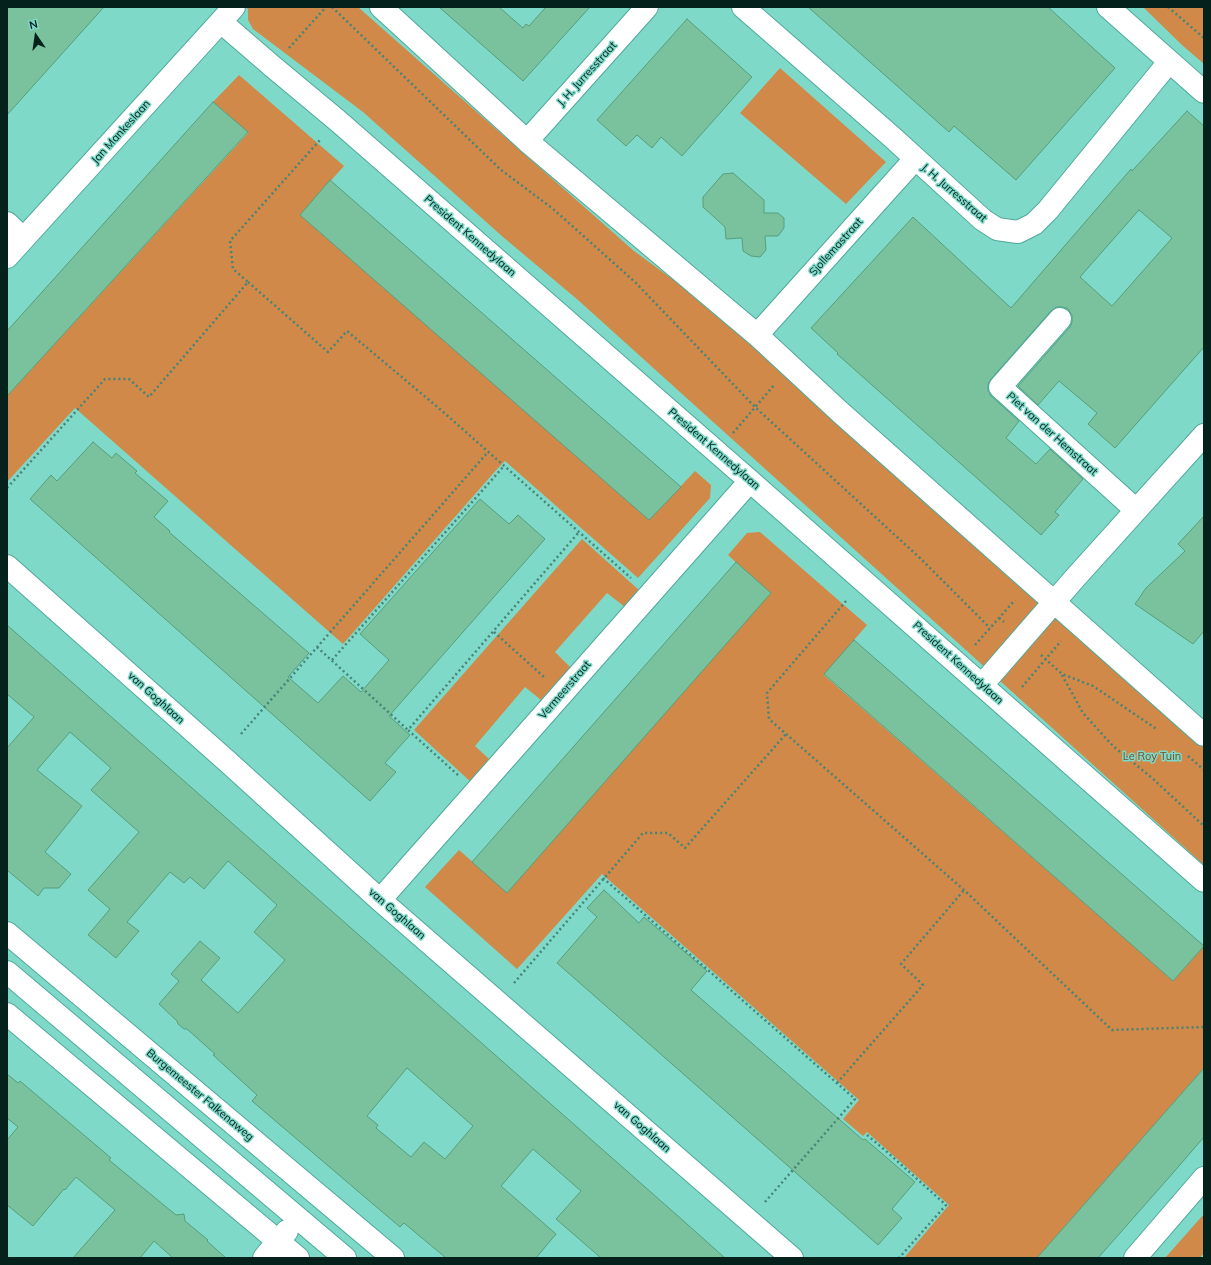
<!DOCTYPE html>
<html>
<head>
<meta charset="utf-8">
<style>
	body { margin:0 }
	#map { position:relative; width:1211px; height:1265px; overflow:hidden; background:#7fd9c8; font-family:Mulish,sans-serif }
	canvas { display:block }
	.frame { position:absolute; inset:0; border:8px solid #04211c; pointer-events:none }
	.north { position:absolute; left:16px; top:16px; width:40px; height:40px; -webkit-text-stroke:3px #7fd9c8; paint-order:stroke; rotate:347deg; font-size:11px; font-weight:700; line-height:16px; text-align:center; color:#04211c }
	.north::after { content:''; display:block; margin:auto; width:14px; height:18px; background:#04211c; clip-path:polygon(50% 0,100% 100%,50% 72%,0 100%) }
</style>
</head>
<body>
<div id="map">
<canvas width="1211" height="1265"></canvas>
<div class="frame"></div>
<div class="north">N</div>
</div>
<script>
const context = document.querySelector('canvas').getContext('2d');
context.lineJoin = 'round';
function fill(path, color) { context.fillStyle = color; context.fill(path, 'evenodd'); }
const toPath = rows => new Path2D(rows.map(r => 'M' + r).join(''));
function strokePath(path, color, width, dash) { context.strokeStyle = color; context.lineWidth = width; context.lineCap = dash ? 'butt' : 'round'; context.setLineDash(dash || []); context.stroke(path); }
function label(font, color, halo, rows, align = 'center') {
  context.font = font + ' Mulish,sans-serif'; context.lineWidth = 3; context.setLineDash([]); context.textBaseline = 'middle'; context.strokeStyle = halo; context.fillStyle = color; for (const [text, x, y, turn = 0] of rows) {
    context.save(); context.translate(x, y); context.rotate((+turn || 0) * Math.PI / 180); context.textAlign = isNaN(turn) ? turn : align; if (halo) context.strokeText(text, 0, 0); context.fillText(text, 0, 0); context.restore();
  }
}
const green = toPath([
	[245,7,358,7,634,251,724,317,860,445,1204,741,1204,865,578,300,503,237,363,112,253,29,248,20,248,9],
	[1143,7,1204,7,1204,64,1182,45],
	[780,68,886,162,846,204,740,113],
	[239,75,344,166,300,215,649,520,695,471,711,485,710,498,638,578,505,461,498,468,343,644,75,408,7,482,7,396,248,133,213,102],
	[760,532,867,625,824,675,1173,981,1204,946,1204,1068,1037,1258,904,1258,949,1205,867,1132,863,1136,843,1119,859,1100,602,874,517,969,425,887,459,850,507,892,770,593,728,555,747,533],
	[582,539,640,591,625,607,607,593,555,652,571,668,543,700,541,700,525,687,475,746,489,759,490,761,472,783,414,730],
	[1204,1214,1204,1253,1200,1258,1165,1258]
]);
const building = toPath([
	[7,7,104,7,7,115,7,7],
	[439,7,499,7,523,28,526,24,529,26,546,7,590,7,523,81,439,7],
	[808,7,1048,7,1115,68,1016,180,954,126,949,132,808,7],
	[687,19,752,77,682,156,661,137,652,148,637,135,626,146,597,120,687,19],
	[213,102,248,132,7,396,7,331,213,102],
	[1187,111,1204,126,1204,347,1115,448,1088,424,1097,413,1059,381,1038,405,1018,386,1070,327,1072,322,1072,315,1068,309,1063,307,1056,307,1051,311,991,379,988,384,988,390,991,396,1019,421,1006,438,1036,464,1050,449,1083,479,1055,512,1059,515,1041,535,837,354,838,353,811,328,913,217,1011,308,1131,169,1132,171,1187,111],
	[1139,210,1172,238,1112,306,1080,277,1139,210],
	[733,173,764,200,764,213,778,213,784,218,784,228,778,236,765,236,766,250,760,257,751,256,743,251,742,238,726,239,725,227,703,207,703,197,723,174,733,173],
	[330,180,681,487,649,520,300,215,330,180],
	[93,442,112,458,116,453,137,471,135,473,168,501,154,517,170,531,169,532,309,653,288,677,318,703,343,676,361,692,389,660,360,634,480,499,509,524,518,515,545,539,389,716,410,735,385,763,396,772,370,801,30,499,51,475,57,481,93,442],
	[1204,516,1204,631,1193,644,1135,604,1146,588,1185,551,1178,544,1204,516],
	[736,562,771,593,507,893,472,862,736,562],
	[7,625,678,1216,725,1258,601,1258,556,1219,581,1191,533,1149,501,1186,556,1234,536,1258,446,1258,404,1223,400,1227,252,1101,257,1095,213,1055,215,1054,187,1029,184,1029,178,1024,177,1021,159,1004,179,981,171,974,200,941,220,958,201,980,238,1013,285,960,254,932,277,905,228,861,204,889,190,877,184,883,170,872,127,922,139,931,116,958,88,935,110,909,88,890,139,832,91,790,111,768,70,732,37,770,82,806,45,852,71,874,59,888,44,888,38,896,7,870,7,748,34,717,7,694,7,625],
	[407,1068,473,1126,445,1159,424,1142,411,1157,376,1128,378,1125,367,1116,407,1068],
	[854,640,1204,946,1173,981,824,674,854,640],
	[604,890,639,923,644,917,707,971,691,990,863,1140,865,1139,915,1182,892,1209,902,1218,878,1245,557,963,597,917,587,908,604,890],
	[1204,1068,1204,1137,1173,1173,1098,1258,1037,1258,1204,1068],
	[7,1074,18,1083,20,1081,91,1141,111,1158,109,1160,176,1215,184,1214,185,1221,208,1240,207,1241,226,1258,173,1258,154,1241,140,1258,73,1258,115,1210,76,1177,65,1190,64,1189,33,1226,7,1205,7,1140,18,1127,7,1118,7,1074]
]);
const path = toPath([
	[332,7,501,170,552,208,635,282,755,407,920,558,990,628],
	[1168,7,1204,38],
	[289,48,326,7],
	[248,282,328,352,347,331,441,410,631,578],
	[733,433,775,384],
	[7,488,105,379,129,379,149,397,248,282,233,269,230,241,320,140],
	[846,601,767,693,769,719,964,890,1112,1030,1203,1027,1204,1025],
	[999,618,1004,622],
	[494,632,544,677],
	[975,645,1015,600],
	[317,647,408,730],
	[1041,655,1062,674,1093,686,1158,730],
	[332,660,504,466],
	[1062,675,1083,713,1113,746,1152,778,1204,826],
	[1022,687,1061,641],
	[241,734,488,452],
	[1188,756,1204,770],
	[458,775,408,730,579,532],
	[603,878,855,1099,765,1202],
	[514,983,643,833,668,833,685,848,786,734],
	[837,1083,923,985,901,964,964,890],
	[867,1135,886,1151,946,1205,899,1258]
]);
const minor = toPath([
	[381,7,527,141,757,335,840,412,1204,735],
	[743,7,892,137,983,220,997,229,1018,232,1034,224,1048,210,1169,62],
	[1108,7,1204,92],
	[221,22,272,66,338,121,750,481,1204,881],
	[527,141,647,7],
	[7,223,23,238],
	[7,257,234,7],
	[1060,319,1000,387,1136,510],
	[757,335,915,159],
	[7,566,228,762,380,900,792,1258],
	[982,685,1075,578,1204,435],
	[380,900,750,481],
	[7,933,393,1258],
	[7,972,345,1258],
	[7,1014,298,1258],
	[264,1258,287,1231],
	[1135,1258,1204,1178]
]);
const streetNames = [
	["J. H. Jurresstraat",587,74,-48],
	["Jan Mankeslaan",121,132,-48],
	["J. H. Jurresstraat",954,193,41],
	["President Kennedylaan",470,236,41],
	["Sjollemastraat",836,247,-48],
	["Piet van der Hemstraat",1052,434,42],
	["President Kennedylaan",714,449,41],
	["President Kennedylaan",958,663,42],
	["Vermeerstraat",565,690,-49],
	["van Goghlaan",156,698,42],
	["van Goghlaan",397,914,41],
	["Burgemeester Falkenaweg",200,1095,40],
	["van Goghlaan",642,1127,41]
];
const parkNames = [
	["Le Roy Tuin",1152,757]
];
fill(green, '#d08948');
fill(building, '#7ac19d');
strokePath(building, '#579e7b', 1);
strokePath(minor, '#4ea99a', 24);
strokePath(path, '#468478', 2.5, [2, 3]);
strokePath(minor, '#fff', 22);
label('11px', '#04211c', '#7fd9c8', streetNames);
label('11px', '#764b23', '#7fd9c8', parkNames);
</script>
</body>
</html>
